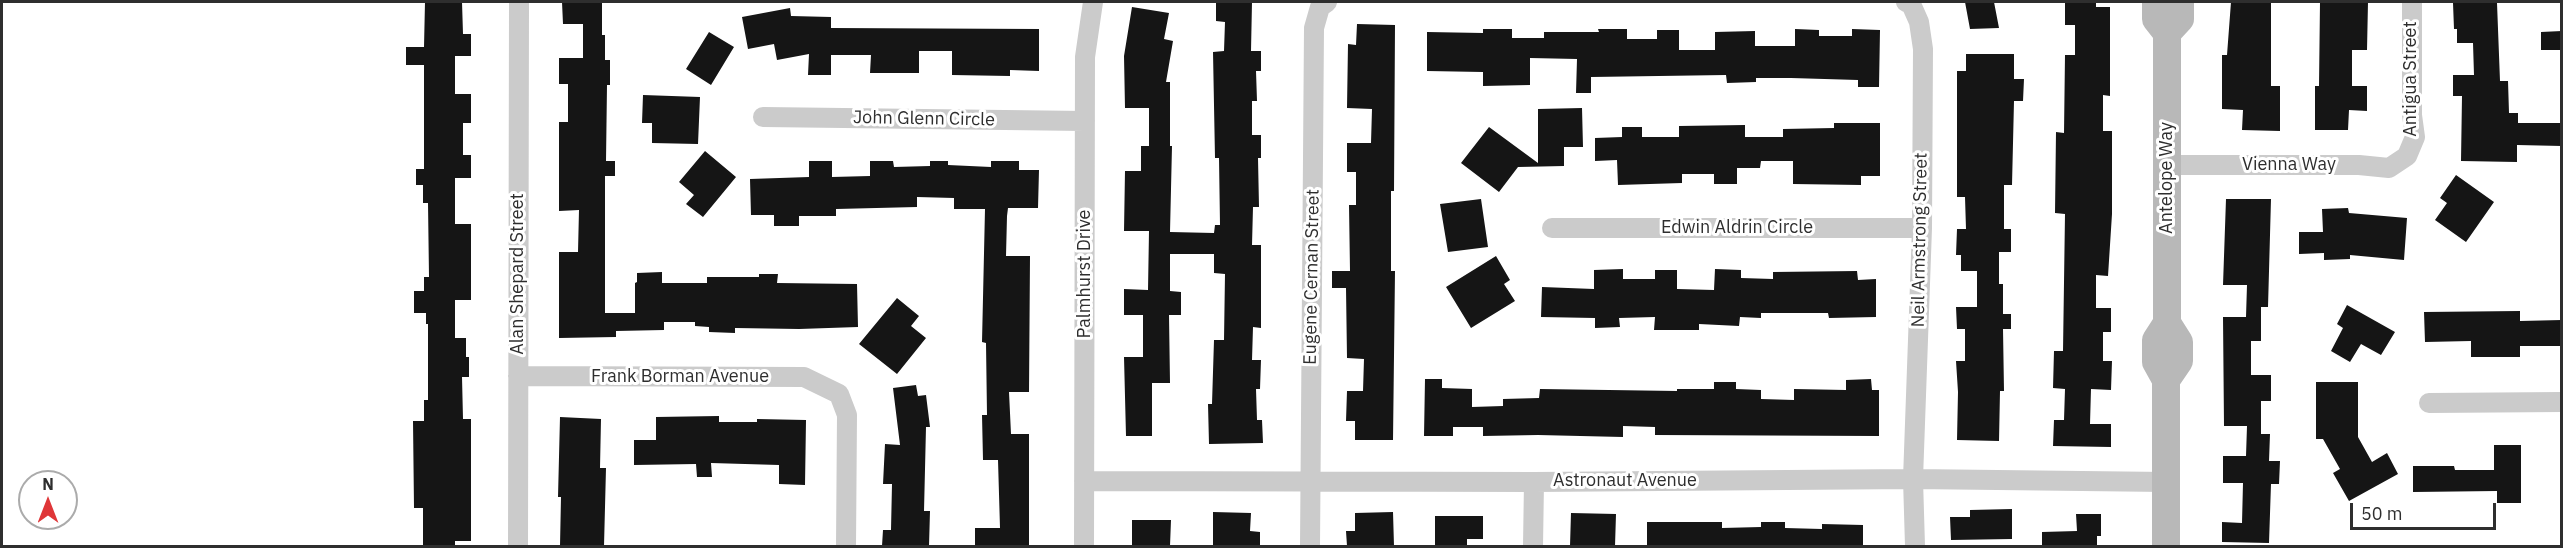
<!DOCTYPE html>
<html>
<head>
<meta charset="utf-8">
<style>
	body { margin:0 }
	#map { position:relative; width:2563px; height:548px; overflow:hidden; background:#fff; font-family:"IBM Plex Sans",sans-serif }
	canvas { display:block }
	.frame { position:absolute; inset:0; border:3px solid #2e2e2e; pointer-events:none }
	.north { position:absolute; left:18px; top:470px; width:60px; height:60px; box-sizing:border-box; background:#fff; border:2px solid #ababab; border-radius:50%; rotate:0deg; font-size:16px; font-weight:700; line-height:24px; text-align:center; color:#2e2e2e }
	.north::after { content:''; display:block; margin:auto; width:21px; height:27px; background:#df3638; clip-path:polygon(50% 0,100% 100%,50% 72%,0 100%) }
	.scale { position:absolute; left:2350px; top:503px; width:146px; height:27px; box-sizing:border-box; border:3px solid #2e2e2e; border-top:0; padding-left:8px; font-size:18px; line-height:21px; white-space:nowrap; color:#2e2e2e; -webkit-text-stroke:4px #fff; paint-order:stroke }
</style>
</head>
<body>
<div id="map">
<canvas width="2563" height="548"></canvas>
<div class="frame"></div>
<div class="north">N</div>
<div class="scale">50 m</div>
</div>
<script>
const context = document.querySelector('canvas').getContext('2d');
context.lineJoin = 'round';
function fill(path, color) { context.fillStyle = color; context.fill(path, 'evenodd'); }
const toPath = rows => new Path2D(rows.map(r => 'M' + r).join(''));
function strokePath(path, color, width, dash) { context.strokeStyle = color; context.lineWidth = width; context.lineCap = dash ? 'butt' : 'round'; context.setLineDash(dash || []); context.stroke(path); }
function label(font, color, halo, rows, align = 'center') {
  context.font = font + ' "IBM Plex Sans",sans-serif'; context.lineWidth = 6; context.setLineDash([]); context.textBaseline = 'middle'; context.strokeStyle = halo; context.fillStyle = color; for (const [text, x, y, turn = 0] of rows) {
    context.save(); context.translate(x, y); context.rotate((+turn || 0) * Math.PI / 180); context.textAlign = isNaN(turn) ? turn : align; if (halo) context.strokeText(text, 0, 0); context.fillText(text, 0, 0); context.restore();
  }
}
const building = toPath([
	[425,2,462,2,463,34,471,34,471,56,455,56,455,94,471,94,471,123,463,123,463,155,471,155,471,178,455,178,455,224,471,224,471,300,455,300,455,338,466,338,466,357,469,357,469,377,462,377,463,419,471,419,471,541,455,541,455,546,423,546,423,508,414,508,413,421,424,421,424,400,428,400,428,324,426,324,426,313,414,313,414,291,424,291,424,277,429,277,428,203,423,203,423,185,416,185,416,169,424,169,424,65,406,65,406,47,424,47],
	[562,2,602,2,602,35,605,35,605,60,610,60,610,85,607,85,606,161,615,161,615,176,605,176,605,313,635,313,635,283,637,282,637,273,662,272,662,283,707,283,707,277,759,277,759,274,778,274,777,283,857,284,858,327,799,329,735,328,735,333,709,332,709,327,695,326,695,322,664,322,664,330,616,331,616,337,559,338,559,252,578,252,579,210,559,211,559,122,568,122,568,84,559,84,559,58,583,58,583,24,563,24],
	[1216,2,1252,2,1251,51,1261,51,1261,71,1256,71,1257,101,1252,101,1252,135,1261,135,1261,158,1258,158,1259,207,1253,207,1252,245,1261,245,1261,328,1253,327,1252,360,1261,360,1260,389,1256,389,1257,420,1262,420,1263,443,1209,444,1208,404,1212,404,1214,340,1224,340,1225,274,1214,273,1214,254,1170,254,1170,291,1181,292,1181,315,1169,315,1170,383,1152,383,1152,436,1126,436,1124,357,1143,357,1143,315,1124,315,1124,289,1148,290,1149,231,1124,231,1125,171,1141,171,1141,146,1149,146,1149,108,1125,108,1124,56,1132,7,1169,13,1164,39,1173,41,1166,82,1170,82,1170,146,1172,146,1170,232,1214,233,1215,225,1220,225,1219,158,1215,158,1213,52,1224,51,1225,22,1216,21],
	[1965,2,1994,2,1999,28,1970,29],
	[2065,2,2096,2,2096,7,2110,7,2110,96,2103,95,2103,131,2112,131,2112,214,2108,276,2096,275,2096,308,2111,308,2111,332,2103,332,2103,361,2112,361,2111,390,2091,389,2090,424,2111,424,2111,447,2053,446,2054,420,2064,420,2065,389,2053,388,2054,351,2063,351,2065,214,2055,213,2056,132,2064,133,2065,55,2075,55,2075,25,2065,25],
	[2231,2,2271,2,2271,86,2280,86,2280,131,2242,130,2243,110,2222,109,2222,55,2227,55],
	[2320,2,2368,2,2367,50,2352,50,2352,86,2367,86,2367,111,2349,110,2348,130,2315,130,2315,86,2319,86],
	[2453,3,2497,3,2500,81,2508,81,2509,113,2518,113,2518,123,2562,123,2562,146,2517,145,2517,162,2461,161,2462,96,2453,96,2453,75,2474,75,2473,43,2457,43,2457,29,2454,29],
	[790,8,791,16,831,17,831,28,1039,29,1039,71,1010,70,1010,76,952,75,952,51,919,51,919,73,870,73,871,55,831,55,831,75,808,75,809,54,777,60,774,44,748,49,742,17],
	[1357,24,1395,25,1394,191,1391,191,1391,271,1395,271,1393,440,1355,440,1355,421,1346,421,1347,391,1363,391,1364,359,1347,358,1346,288,1332,288,1332,271,1350,271,1349,205,1356,205,1356,172,1347,172,1347,143,1371,143,1372,109,1347,108,1348,44,1356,45],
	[1483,29,1512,29,1512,38,1544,38,1544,32,1599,32,1598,29,1627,29,1627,39,1657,39,1657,30,1679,30,1679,50,1715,50,1715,32,1755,31,1755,46,1795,46,1795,29,1819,30,1819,36,1852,36,1852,29,1880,30,1879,87,1858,87,1858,80,1791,78,1756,78,1756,82,1727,83,1726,75,1591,77,1591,93,1576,93,1577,59,1530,58,1530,85,1483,86,1483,72,1427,71,1427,32,1483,33],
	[2562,31,2562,50,2541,50,2541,32],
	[709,32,734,47,711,85,686,69],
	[1966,54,2014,54,2014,79,2024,79,2023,101,2014,101,2012,185,2004,185,2004,229,2011,229,2011,252,1999,252,1999,284,2003,284,2003,314,2011,314,2011,329,2003,329,2004,391,2000,391,1999,441,1957,440,1958,392,1956,361,1965,361,1965,329,1957,329,1956,307,1977,307,1977,271,1961,271,1961,255,1956,255,1957,229,1966,229,1965,197,1957,197,1957,71,1966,71],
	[643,95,700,97,698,144,652,143,652,123,642,123],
	[1582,108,1583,147,1564,147,1564,166,1518,167,1499,192,1461,163,1489,127,1538,163,1538,109],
	[1834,123,1880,123,1880,176,1861,176,1861,185,1793,184,1793,161,1761,161,1760,168,1737,168,1737,184,1714,184,1714,174,1682,174,1682,183,1618,185,1617,160,1595,161,1595,138,1622,137,1622,127,1642,127,1642,137,1679,137,1679,126,1745,125,1745,137,1783,137,1783,129,1834,128],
	[705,151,736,177,703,217,686,204,694,195,679,182],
	[809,161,832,161,832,177,870,176,870,161,893,161,894,167,930,166,930,161,948,161,948,165,991,167,991,161,1019,161,1019,170,1039,170,1038,208,1008,208,1007,216,1006,256,1030,256,1029,392,1009,392,1011,434,1029,434,1029,546,975,546,975,528,1000,528,998,460,983,460,982,415,987,415,986,343,982,342,985,209,954,209,954,198,917,197,917,207,836,209,836,216,799,216,799,226,774,226,774,215,751,215,750,179,809,177],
	[2456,175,2494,202,2466,242,2435,220,2447,203,2440,198],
	[1481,199,1488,247,1448,252,1440,204],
	[2226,199,2271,199,2268,307,2261,307,2261,341,2251,341,2251,375,2271,375,2271,401,2261,401,2261,434,2270,434,2269,461,2280,461,2279,484,2271,484,2269,543,2222,542,2222,522,2242,523,2243,483,2223,483,2223,456,2246,456,2247,426,2224,426,2223,317,2246,317,2247,285,2223,285],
	[2348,208,2349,213,2407,218,2404,260,2350,255,2350,259,2324,260,2324,253,2299,254,2299,232,2323,232,2322,209],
	[1496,256,1510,280,1504,284,1515,301,1471,328,1446,287],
	[1623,269,1623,279,1655,279,1655,270,1677,270,1677,289,1714,290,1715,269,1741,270,1741,278,1773,279,1773,272,1857,271,1858,280,1876,279,1876,317,1829,318,1828,313,1761,313,1761,318,1740,317,1739,326,1699,324,1699,330,1654,330,1655,317,1619,318,1620,327,1595,328,1595,318,1541,317,1542,287,1594,289,1594,270],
	[897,298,919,316,911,326,926,338,897,374,859,344],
	[2347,305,2395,332,2381,355,2361,344,2350,362,2331,351,2343,328,2337,324],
	[2520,311,2520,321,2562,320,2562,346,2520,346,2520,357,2471,357,2471,341,2425,342,2424,312],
	[1425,379,1442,379,1442,388,1472,389,1472,407,1503,406,1503,399,1539,398,1540,389,1677,391,1677,389,1714,389,1714,382,1736,382,1736,389,1761,390,1761,399,1794,400,1794,389,1846,390,1846,380,1871,379,1872,390,1879,390,1879,436,1655,435,1655,427,1623,426,1623,437,1538,435,1483,436,1483,427,1453,427,1453,436,1424,436],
	[2316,382,2358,382,2358,437,2372,462,2387,453,2398,474,2349,501,2333,473,2340,469,2323,439,2316,439],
	[916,385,918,396,926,395,930,427,926,427,924,511,930,511,929,546,882,546,883,530,891,530,892,484,883,484,885,444,900,445,893,388],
	[719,416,719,422,757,422,757,419,806,420,805,485,779,484,779,465,711,463,712,477,697,477,696,464,634,465,634,440,656,440,656,417],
	[560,417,601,419,600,468,606,468,604,546,560,546,561,497,558,497],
	[2494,445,2521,445,2521,503,2497,503,2497,491,2413,492,2413,466,2454,466,2455,470,2494,470],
	[2012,509,2012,539,1951,540,1950,517,1970,517,1970,510],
	[1213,512,1251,513,1250,531,1260,532,1260,546,1213,546],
	[1393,512,1394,546,1347,546,1346,531,1355,531,1355,513],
	[1571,513,1616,514,1615,546,1570,546],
	[2076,514,2101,514,2101,536,2097,536,2097,546,2042,546,2042,532,2077,531],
	[1435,516,1483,516,1483,539,1467,539,1467,546,1435,546],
	[1132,520,1171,520,1170,546,1132,546],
	[1647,522,1722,522,1722,528,1761,527,1761,522,1785,522,1785,528,1822,529,1822,524,1863,525,1863,546,1647,546]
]);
const street = toPath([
	[1906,2,1911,4,1919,22,1923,49,1922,228,1913,479,1915,546],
	[763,117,1085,121],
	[2167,165,2359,165,2389,168,2407,156,2415,137,2412,115,2412,2],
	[1552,228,1922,228],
	[518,376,804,377,839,394,847,415,846,546],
	[2429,403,2562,402],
	[1084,481,1534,482,1913,479,2166,482],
	[518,546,519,2],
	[1084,546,1085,57,1093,2],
	[1310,546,1314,28,1320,7,1327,2],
	[1533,546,1534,482]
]);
const secondary = toPath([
	[2156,2,2156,19,2167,33,2167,323,2156,340,2156,362,2166,380,2166,546],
	[2167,33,2180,19,2180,2],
	[2166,380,2179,361,2179,342,2167,323]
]);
const streetNames = [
	["Antigua Street",2411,79,-90],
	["John Glenn Circle",924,119,1],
	["Vienna Way",2289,165],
	["Antelope Way",2167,178,-90],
	["Edwin Aldrin Circle",1737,228],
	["Neil Armstrong Street",1920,240,-89],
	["Alan Shepard Street",518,274,-90],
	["Palmhurst Drive",1085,274,-90],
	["Eugene Cernan Street",1312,277,-89],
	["Frank Borman Avenue",680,377],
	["Astronaut Avenue",1625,481]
];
fill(building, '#151515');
strokePath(street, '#cbcbcb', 20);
strokePath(secondary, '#b8b8b8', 28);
label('18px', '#2e2e2e', '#fff', streetNames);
</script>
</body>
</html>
